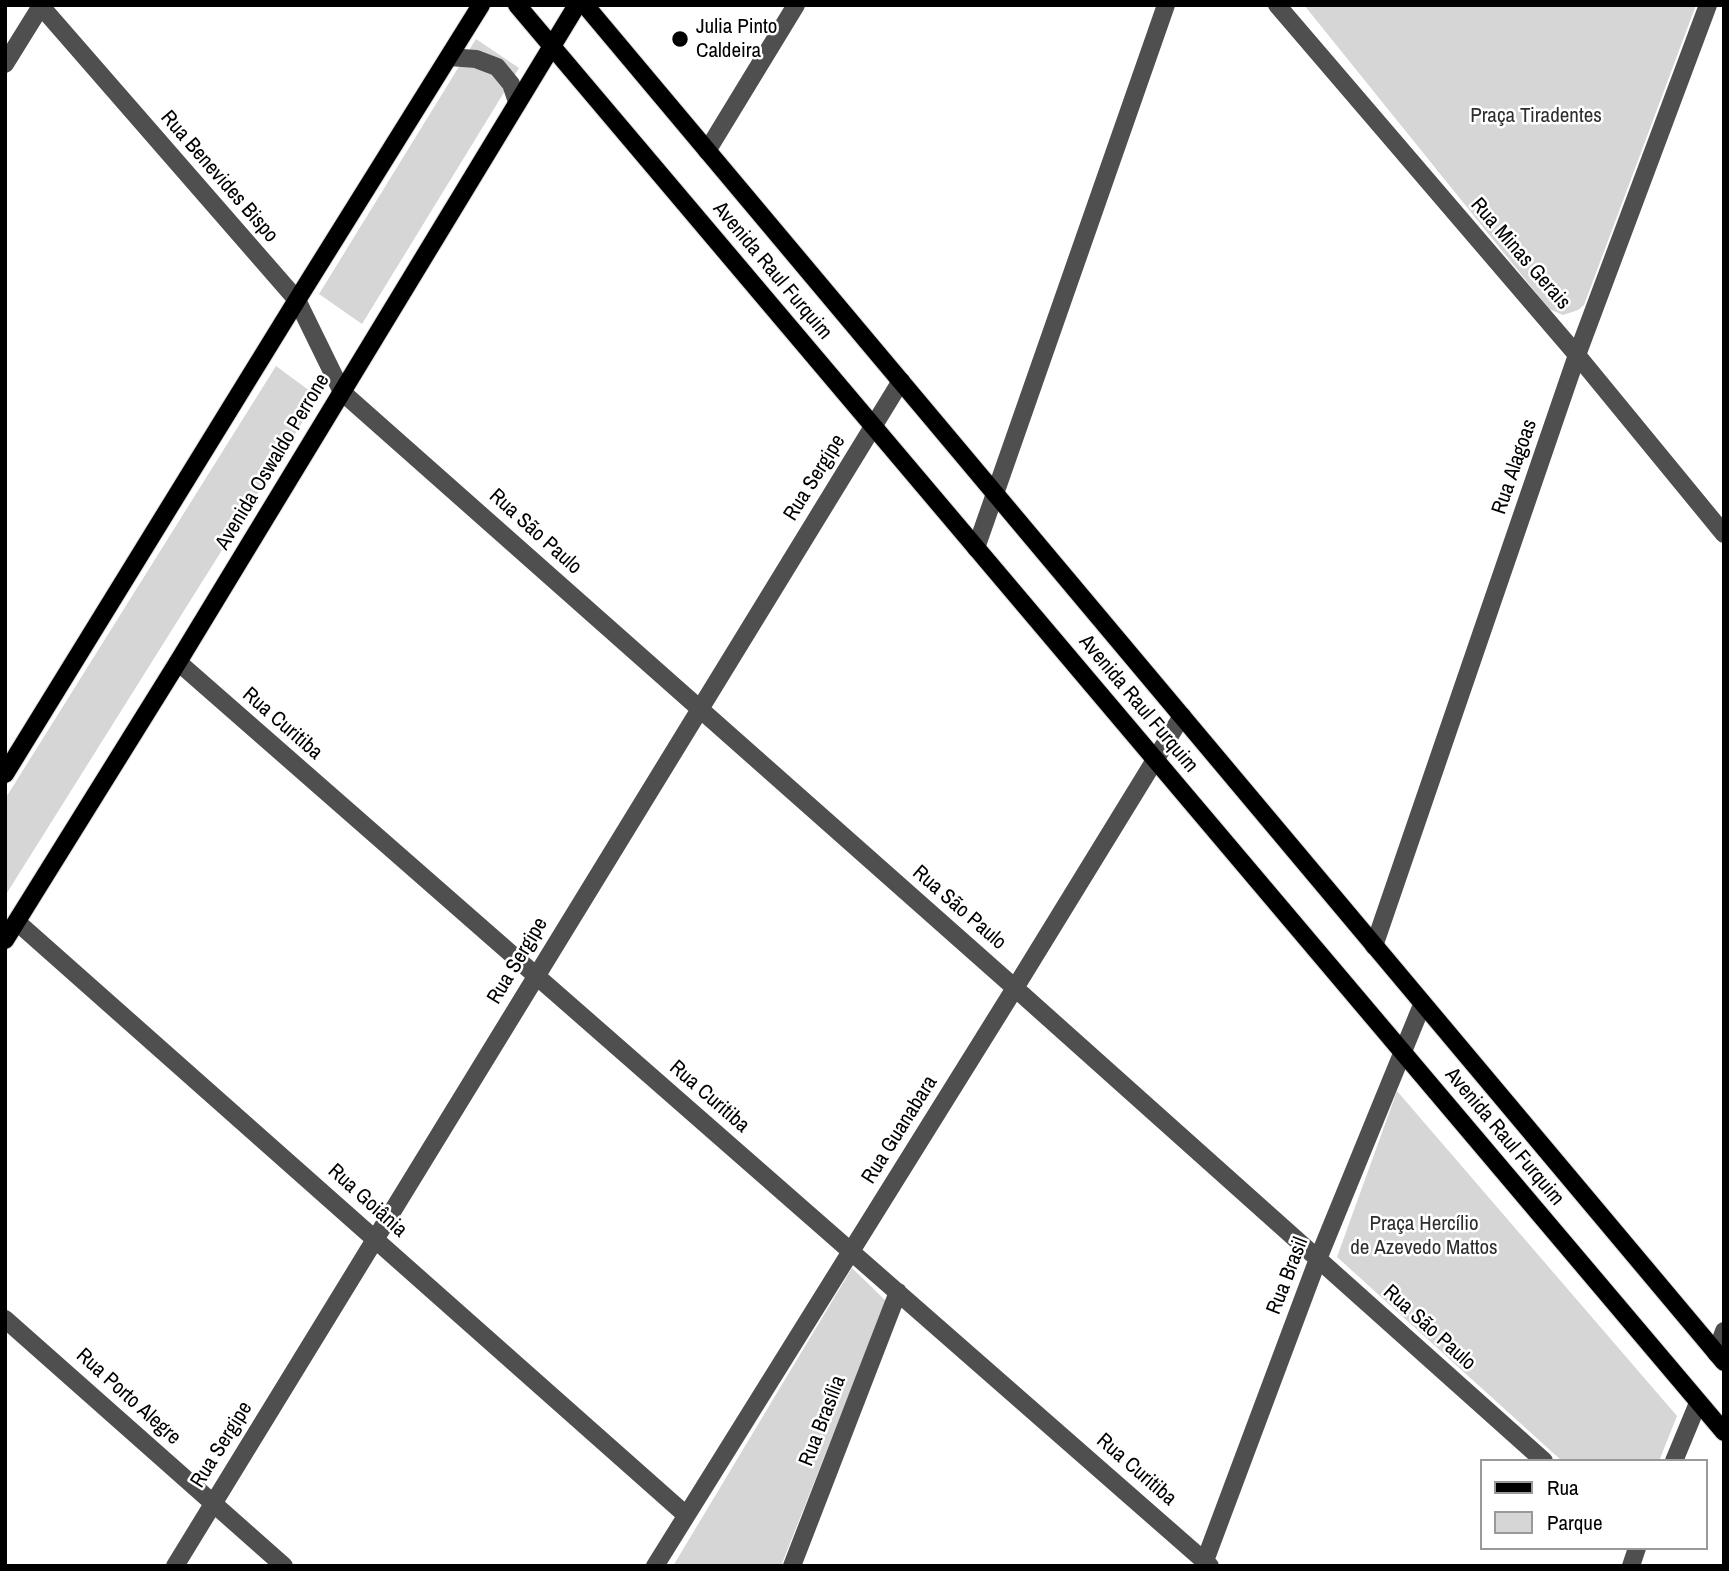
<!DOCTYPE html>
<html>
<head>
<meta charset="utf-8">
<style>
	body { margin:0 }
	#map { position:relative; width:1729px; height:1571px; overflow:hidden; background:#fff; font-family:"Archivo Narrow",sans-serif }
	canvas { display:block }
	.frame { position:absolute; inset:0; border:7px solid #000; pointer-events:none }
	.legend { position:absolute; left:1480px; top:1459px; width:228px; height:91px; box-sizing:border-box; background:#fff; border:2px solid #999; margin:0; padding:9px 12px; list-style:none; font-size:21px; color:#000 }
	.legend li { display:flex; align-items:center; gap:14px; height:35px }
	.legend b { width:35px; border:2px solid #999 }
</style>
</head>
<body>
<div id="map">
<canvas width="1729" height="1571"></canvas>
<div class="frame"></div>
<ul class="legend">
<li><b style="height:9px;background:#000"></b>Rua</li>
<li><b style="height:19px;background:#d6d6d6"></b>Parque</li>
</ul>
</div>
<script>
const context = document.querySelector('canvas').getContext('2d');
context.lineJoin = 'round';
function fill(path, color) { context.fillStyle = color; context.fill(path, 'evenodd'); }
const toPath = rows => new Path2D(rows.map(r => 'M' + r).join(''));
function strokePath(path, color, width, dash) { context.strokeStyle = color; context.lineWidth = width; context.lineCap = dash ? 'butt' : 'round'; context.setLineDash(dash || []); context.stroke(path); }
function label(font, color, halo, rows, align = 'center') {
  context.font = font + ' "Archivo Narrow",sans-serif'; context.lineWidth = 5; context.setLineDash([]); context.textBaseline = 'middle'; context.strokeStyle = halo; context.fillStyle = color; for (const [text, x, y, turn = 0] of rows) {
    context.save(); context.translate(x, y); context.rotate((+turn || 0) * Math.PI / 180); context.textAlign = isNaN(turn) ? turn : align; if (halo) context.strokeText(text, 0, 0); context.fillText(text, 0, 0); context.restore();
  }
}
const green = toPath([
	[1304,5,1696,5,1584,305,1578,310,1563,315,1549,309],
	[476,39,519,68,362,324,319,294],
	[276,366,318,397,5,896,5,799],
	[1397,1091,1677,1416,1659,1461,1562,1461,1337,1257],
	[852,1268,886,1301,781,1566,673,1566]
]);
const minor = toPath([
	[40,5,297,300,342,392,1015,988,1544,1461],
	[1277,5,1577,355,1724,534],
	[449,57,476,59,497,67,511,84,517,102],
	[5,64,41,6],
	[707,151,796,5],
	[976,548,1166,5],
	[178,662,1210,1566],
	[17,922,686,1515],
	[1374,946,1577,355,1708,5],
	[5,1319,284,1566],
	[1716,1353,1724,1331],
	[1674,1461,1698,1403],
	[175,1566,901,381],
	[655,1566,1015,988,1182,716],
	[792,1566,898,1292],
	[1203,1566,1318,1259,1422,1005],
	[1631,1566,1637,1548]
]);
const major = toPath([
	[517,5,1724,1432],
	[585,5,1724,1362],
	[5,774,297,300,481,5],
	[5,940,178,662,577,5]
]);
const markers = [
	[680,39,9,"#000"]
];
const poiNames = [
	["Julia Pinto",696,27],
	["Caldeira",696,51]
];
const parkNames = [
	["Praça Tiradentes",1536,116],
	["Praça Hercílio",1424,1224],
	["de Azevedo Mattos",1424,1248]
];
const streetNames = [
	["Rua Benevides Bispo",219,177,49],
	["Rua Minas Gerais",1520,254,49],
	["Avenida Raul Furquim",772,271,50],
	["Avenida Oswaldo Perrone",273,462,-59],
	["Rua Alagoas",1515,467,-71],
	["Rua Sergipe",815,478,-58],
	["Rua São Paulo",535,532,42],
	["Avenida Raul Furquim",1138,704,50],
	["Rua Curitiba",282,724,41],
	["Rua São Paulo",959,908,41],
	["Rua Sergipe",518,961,-59],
	["Rua Curitiba",709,1097,41],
	["Rua Guanabara",900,1130,-58],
	["Avenida Raul Furquim",1504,1137,50],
	["Rua Goiânia",367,1201,42],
	["Rua Brasil",1288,1276,-69],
	["Rua São Paulo",1429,1328,42],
	["Rua Porto Alegre",128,1397,42],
	["Rua Brasília",823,1421,-69],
	["Rua Sergipe",222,1445,-58],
	["Rua Curitiba",1136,1470,41]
];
fill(green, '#d6d6d6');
strokePath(major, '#dbdbdb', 20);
strokePath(minor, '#4f4f4f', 18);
strokePath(major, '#000', 18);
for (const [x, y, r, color] of markers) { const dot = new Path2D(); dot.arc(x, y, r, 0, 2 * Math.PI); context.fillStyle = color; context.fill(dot); strokePath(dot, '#fff', 2.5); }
label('21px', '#000', '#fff', poiNames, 'left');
label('21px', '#2d2d2d', '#fff', parkNames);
label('21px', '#000', '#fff', streetNames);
</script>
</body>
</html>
